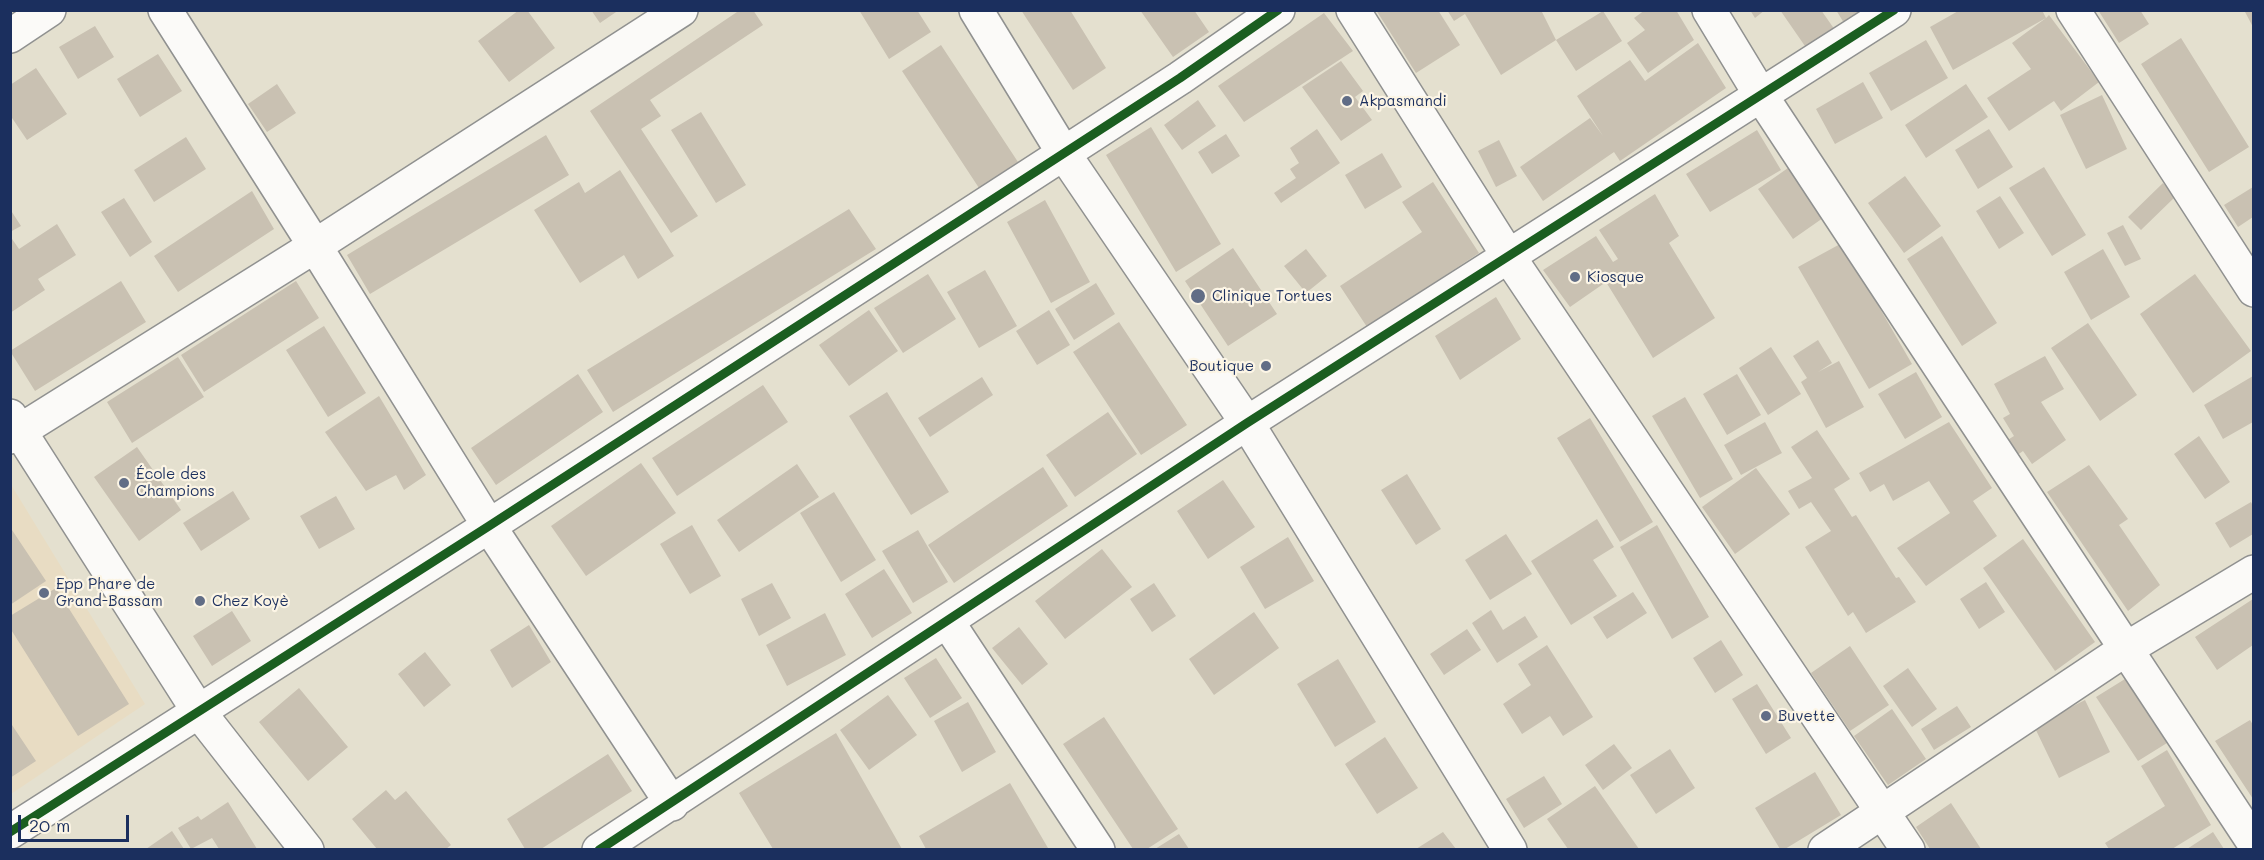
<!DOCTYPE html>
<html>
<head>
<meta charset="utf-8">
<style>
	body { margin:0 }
	#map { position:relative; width:2264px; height:860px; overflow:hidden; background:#e4e0cf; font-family:Mali,sans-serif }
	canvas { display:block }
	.frame { position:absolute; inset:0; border:12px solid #1b2f5e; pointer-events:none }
	.scale { position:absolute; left:18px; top:815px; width:111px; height:27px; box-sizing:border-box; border:3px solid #1b2f5e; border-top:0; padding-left:8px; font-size:18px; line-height:21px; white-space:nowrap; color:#1b2f5e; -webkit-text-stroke:4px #fcf5e5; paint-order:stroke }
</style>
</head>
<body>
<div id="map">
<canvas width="2264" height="860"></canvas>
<div class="frame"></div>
<div class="scale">20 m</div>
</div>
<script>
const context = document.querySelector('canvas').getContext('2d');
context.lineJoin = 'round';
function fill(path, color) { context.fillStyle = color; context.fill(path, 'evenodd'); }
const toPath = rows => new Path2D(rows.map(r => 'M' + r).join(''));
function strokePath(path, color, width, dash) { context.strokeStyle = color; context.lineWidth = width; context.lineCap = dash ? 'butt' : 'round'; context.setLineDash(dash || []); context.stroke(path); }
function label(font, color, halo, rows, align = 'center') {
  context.font = font + ' Mali,sans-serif'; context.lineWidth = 4.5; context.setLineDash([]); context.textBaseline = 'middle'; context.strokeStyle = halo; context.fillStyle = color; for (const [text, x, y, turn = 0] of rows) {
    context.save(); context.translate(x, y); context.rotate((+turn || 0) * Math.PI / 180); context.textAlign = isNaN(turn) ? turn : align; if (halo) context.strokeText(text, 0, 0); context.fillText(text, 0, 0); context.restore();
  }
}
const built = toPath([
	[10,483,145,704,11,794,10,794]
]);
const building = toPath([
	[519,10,527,10,555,48,509,82,478,41],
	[591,10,619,10,600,23],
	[740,10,753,10,763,25,650,100,661,116,641,129,698,216,671,233,590,111],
	[859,10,917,10,931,32,889,59],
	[1021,10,1070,10,1106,68,1073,90],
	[1140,10,1194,10,1209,32,1173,57],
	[1376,10,1438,10,1460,45,1416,73],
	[1447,10,1541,10,1556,40,1603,11,1622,41,1576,71,1556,40,1501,75,1465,14,1454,21],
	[1645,10,1676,10,1694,40,1648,73,1627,43,1645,30,1634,18],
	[1750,10,1765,10,1755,18],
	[1780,10,1821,10,1835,30,1807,49],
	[1836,10,1862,10,1844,23],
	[1960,10,2042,10,2046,18,2049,15,2099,82,2061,111,2054,101,2009,131,1987,98,2031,69,2012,43,2046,18,1953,70,1930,27],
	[2098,10,2140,10,2149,24,2119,43],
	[2244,10,2253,10,2253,27],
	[1324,13,1353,51,1244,122,1218,86],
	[95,26,114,57,78,79,59,47],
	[2181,38,2249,147,2209,172,2141,64],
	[1926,40,1948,78,1891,111,1869,73],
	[1698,43,1726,88,1620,161,1614,152,1543,201,1520,167,1590,118,1603,136,1577,96,1630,60,1645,81],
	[941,45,1018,162,979,188,902,71],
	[158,54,182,91,140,117,117,79],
	[1341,61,1363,91,1355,97,1372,120,1341,141,1302,87],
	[36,68,67,114,27,140,10,115,10,85],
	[1863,82,1883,118,1835,144,1816,109],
	[277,84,296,113,267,132,248,104],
	[1966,84,1988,117,1926,158,1905,125],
	[2102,95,2127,149,2086,169,2060,115],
	[1198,100,1216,126,1182,150,1164,125],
	[701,112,746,185,716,203,671,130],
	[1151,127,1221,244,1176,272,1106,155],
	[1317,129,1340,163,1281,203,1274,193,1296,178,1290,169,1299,163,1290,148],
	[1989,129,2013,167,1978,189,1955,150],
	[1757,130,1781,170,1710,212,1686,174],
	[1226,134,1240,156,1212,174,1198,152],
	[546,135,569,175,370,294,347,255],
	[186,137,206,169,154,202,134,170],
	[1499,140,1517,176,1496,187,1478,151],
	[1382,153,1402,187,1365,209,1345,175],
	[2044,167,2086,235,2052,256,2009,188],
	[1788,168,1823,218,1793,239,1758,189],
	[620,170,674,256,638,279,624,255,580,283,534,210,579,182,585,193],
	[1905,176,1941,226,1904,253,1868,203],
	[1433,182,1479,253,1367,327,1340,286,1422,232,1402,202],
	[2163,183,2176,196,2141,230,2128,217],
	[2253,187,2253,217,2238,227,2224,205],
	[252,191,274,229,178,292,154,256],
	[1655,194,1679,236,1669,243,1715,318,1653,358,1606,282,1570,307,1543,270,1596,236,1613,262,1618,259,1599,230],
	[2000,196,2024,233,1999,249,1976,211],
	[124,198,152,242,130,257,101,212],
	[1045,200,1090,282,1051,303,1007,222],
	[10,209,21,226,10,232],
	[849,209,876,249,613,412,587,370],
	[57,224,76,255,38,279,45,290,10,313,10,236,19,249],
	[2123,225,2141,259,2125,266,2107,233],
	[1942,236,1997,323,1962,346,1907,259],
	[1842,243,1912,364,1869,389,1798,267],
	[1233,248,1277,314,1228,346,1185,281],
	[1306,249,1327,276,1306,293,1284,266],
	[2103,249,2130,297,2091,320,2064,272],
	[985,270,1017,326,979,348,947,292],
	[928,274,956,319,903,353,874,308],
	[2195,274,2251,351,2193,393,2140,314],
	[121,281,146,322,35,391,10,351],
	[296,281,319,318,204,392,181,355],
	[1096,283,1115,314,1074,340,1055,309],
	[1496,297,1521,339,1460,380,1435,336],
	[869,310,898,351,849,386,819,345],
	[1049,310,1070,345,1037,365,1016,331],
	[1119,322,1187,425,1141,455,1073,352],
	[2088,323,2137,395,2100,421,2051,348],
	[324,326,366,393,328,417,286,350],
	[1818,340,1832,363,1818,372,1839,361,1864,407,1826,428,1801,382,1807,378,1793,356],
	[1771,347,1801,394,1768,415,1739,368],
	[2045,356,2064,389,2041,402,2066,440,2032,464,2023,451,2016,456,2006,441,2014,436,2003,418,2010,414,1994,384],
	[178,357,204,397,132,443,107,402],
	[1916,372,1942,417,1905,439,1878,394],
	[578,374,603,412,496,485,471,448],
	[1737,374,1761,415,1727,435,1703,394],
	[2253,376,2253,422,2223,439,2204,405],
	[982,377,993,395,930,437,918,418],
	[763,385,788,422,677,496,652,458],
	[887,392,949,492,911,515,849,416],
	[379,396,426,475,404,490,396,475,366,491,325,432],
	[1685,397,1733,479,1700,498,1652,416],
	[1108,412,1137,454,1075,497,1046,455],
	[1590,418,1653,522,1620,542,1557,438],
	[1765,422,1782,453,1741,475,1724,445],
	[1949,422,1992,488,1973,501,1997,536,1926,586,1897,548,1950,513,1929,481,1893,501,1884,484,1870,492,1859,473],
	[1817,430,1850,479,1834,489,1852,517,1856,515,1896,578,1899,577,1916,602,1866,633,1853,612,1848,616,1805,547,1831,531,1811,502,1799,509,1788,491,1812,478,1791,447],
	[2199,436,2230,482,2205,499,2174,454],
	[137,447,181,510,139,541,94,477],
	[641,463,676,513,586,576,551,526],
	[797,464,819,497,739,552,717,520],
	[2089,465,2128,519,2119,525,2160,585,2128,611,2047,492],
	[1043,467,1068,506,954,583,928,545],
	[1756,468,1790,514,1735,554,1702,507],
	[1407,474,1441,529,1416,545,1381,490],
	[1223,480,1255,527,1208,559,1177,511],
	[233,491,250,519,201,551,183,523],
	[834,492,876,560,841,582,800,513],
	[336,496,355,529,319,549,300,516],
	[2251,502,2253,506,2253,534,2230,548,2215,523],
	[1597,519,1614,547,1593,560,1617,596,1571,625,1531,561],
	[692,525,721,576,690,594,660,544],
	[1657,525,1709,617,1672,639,1620,547],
	[10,527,46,581,10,605],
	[918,530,948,582,913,603,882,551],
	[1506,534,1532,574,1490,600,1465,560],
	[1288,537,1314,581,1265,609,1240,567],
	[2023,539,2095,642,2055,671,1983,568],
	[1102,549,1132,587,1065,639,1035,601],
	[884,569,912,613,872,638,845,594],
	[1986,582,2005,612,1979,629,1960,599],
	[772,583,791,618,759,636,741,599],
	[1154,583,1176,616,1152,632,1130,599],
	[56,588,129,704,78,736,10,628,10,616],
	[1633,592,1647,613,1607,639,1593,617],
	[2253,599,2253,645,2217,670,2195,637],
	[1491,610,1503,630,1525,616,1538,637,1497,663,1472,623],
	[232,611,251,641,212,666,193,636],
	[1254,612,1279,648,1214,695,1189,659],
	[825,613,846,655,787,686,766,645],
	[529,625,551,662,512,688,490,650],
	[1019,627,1048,664,1022,685,992,648],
	[1467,629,1481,650,1444,675,1430,654],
	[1721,640,1743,675,1715,693,1693,658],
	[1547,645,1593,717,1563,736,1550,716,1522,734,1503,704,1531,685,1518,664],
	[1850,646,1889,705,1850,731,1811,673],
	[425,652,451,685,424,707,398,674],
	[936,658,962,698,930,718,904,678],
	[1338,659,1376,722,1335,747,1297,684],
	[1908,668,1937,709,1912,727,1883,686],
	[2125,679,2167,743,2138,761,2096,697],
	[1757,684,1791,738,1766,754,1732,699],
	[299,688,348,747,308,781,259,722],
	[888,695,917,735,869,770,840,730],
	[2085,700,2110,752,2059,778,2034,726],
	[968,702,996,752,962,772,934,721],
	[1957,706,1971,727,1934,750,1921,729],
	[1892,709,1926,759,1888,785,1854,736],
	[1104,717,1178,829,1147,849,1133,849,1063,744],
	[2250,720,2253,725,2253,799,2215,741],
	[10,722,36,761,10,778],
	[836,733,902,849,773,849,739,793],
	[1385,737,1418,788,1377,814,1345,764],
	[1614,744,1632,768,1603,790,1585,765],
	[1670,749,1695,788,1656,814,1630,775],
	[2167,750,2211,825,2172,849,2109,849,2105,843,2165,806,2141,766],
	[608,754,632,791,541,849,525,849,507,819],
	[1815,772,1841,815,1785,849,1780,849,1755,808],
	[1544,776,1562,804,1524,828,1506,799],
	[1010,783,1048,848,926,849,919,836],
	[1595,786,1639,849,1568,849,1547,819],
	[386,790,395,800,406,791,451,845,446,849,377,849,352,819],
	[228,802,257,849,219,849,212,838,191,849,178,828,198,816,201,820],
	[1951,803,1981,849,1930,849,1916,827],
	[172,831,184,849,146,849],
	[1443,832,1456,849,1416,849],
	[2213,832,2224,849,2187,849],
	[1179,834,1189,849,1155,849]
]);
const minor = toPath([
	[165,10,315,246,489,526,672,804],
	[976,10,1064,154,1247,423,1510,850],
	[1353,10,1509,257,1908,850],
	[1709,10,1760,94,2254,843],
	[2073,10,2254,290],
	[10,36,49,10],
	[10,416,199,712,307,850],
	[10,437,315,246,681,10],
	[947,621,1098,850],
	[10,832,489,526,1180,78,1278,10],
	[599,850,1247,423,1894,10],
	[1825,850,2126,649,2254,572]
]);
const cycleway = toPath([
	[10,832,489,526,1180,78,1278,10],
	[599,850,1247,423,1894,10]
]);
const markers = [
	[1347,101,6,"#616d86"],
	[1575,277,6,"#616d86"],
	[1198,296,8,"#616d86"],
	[1266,366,6,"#616d86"],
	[124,483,6,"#616d86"],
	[44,593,6,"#616d86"],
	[200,601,6,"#616d86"],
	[1766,716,6,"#616d86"]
];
const poiNames = [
	["Akpasmandi",1359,101],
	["Kiosque",1587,277],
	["Clinique Tortues",1212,296],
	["Boutique",1254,366,"right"],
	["École des",136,474],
	["Champions",136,491],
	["Epp Phare de",56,584],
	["Grand-Bassam",56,601],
	["Chez Koyè",212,601],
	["Buvette",1778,716]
];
fill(built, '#e8dcc3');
fill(building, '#c9c1b2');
strokePath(minor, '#909190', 36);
strokePath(minor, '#fbfaf8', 33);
strokePath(cycleway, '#1b5e20', 9);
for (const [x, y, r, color] of markers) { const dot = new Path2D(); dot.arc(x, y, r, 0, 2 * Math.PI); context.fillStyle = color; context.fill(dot); strokePath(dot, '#fcf5e5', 2); }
label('15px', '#1b2f5e', '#fcf5e5', poiNames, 'left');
</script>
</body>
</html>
